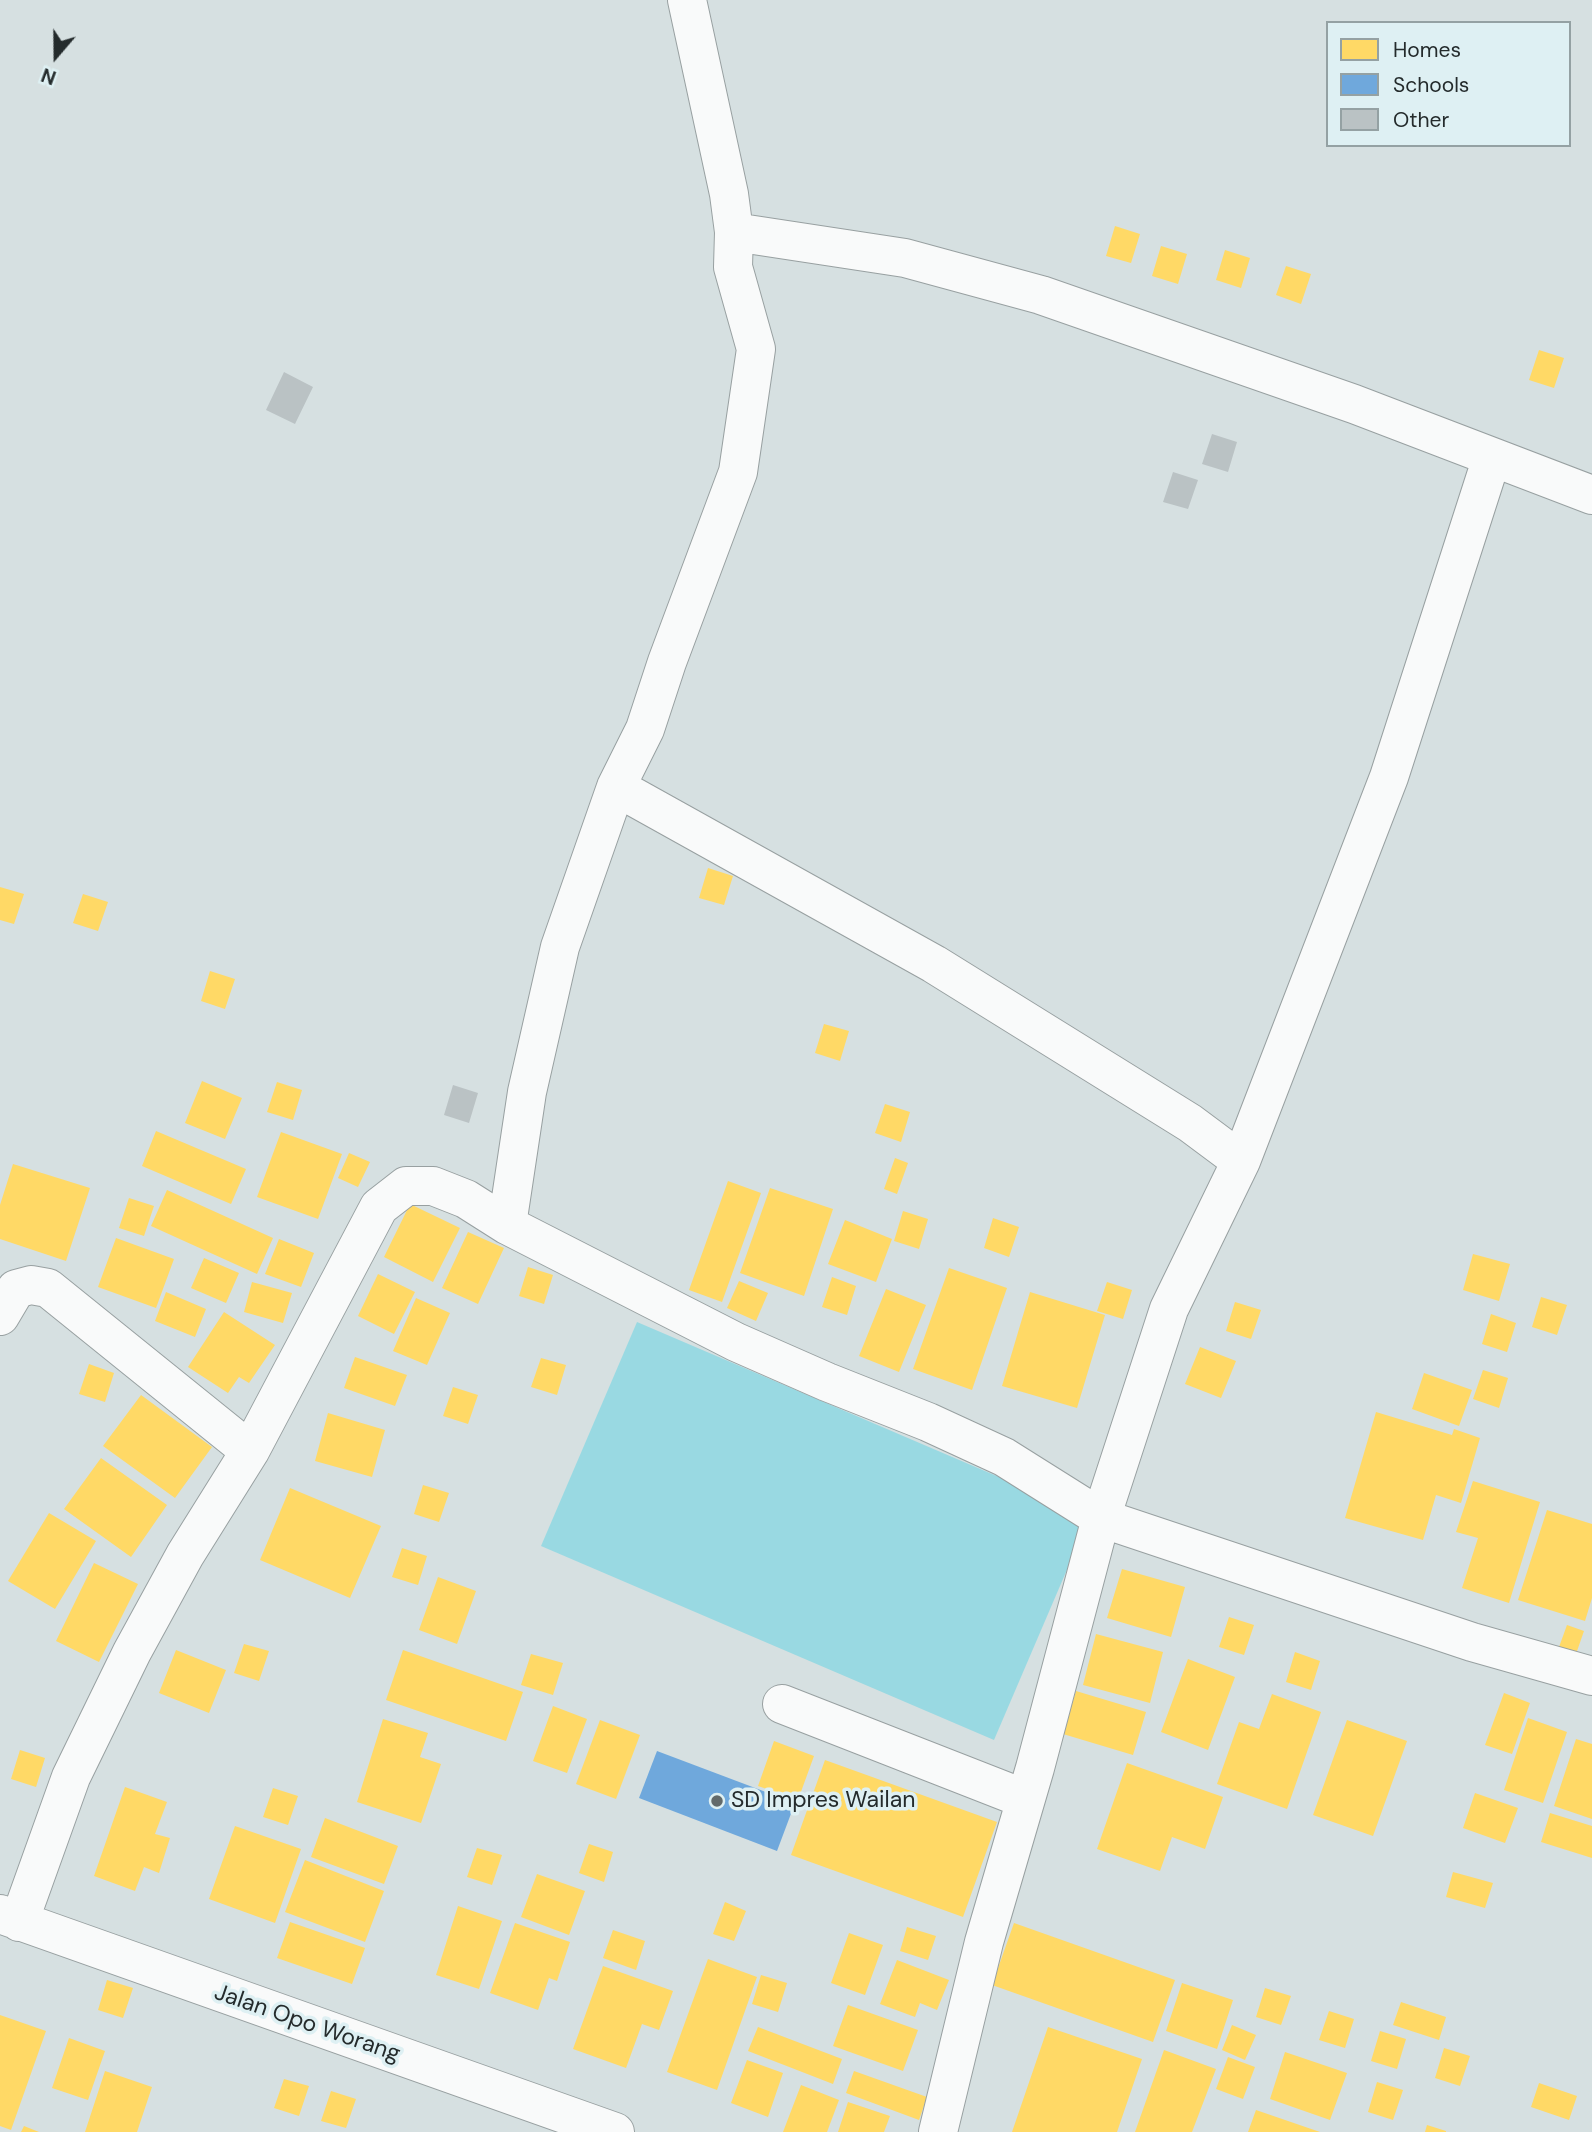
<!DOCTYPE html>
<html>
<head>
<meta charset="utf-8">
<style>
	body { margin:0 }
	#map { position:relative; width:1592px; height:2132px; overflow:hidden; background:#d6e0e1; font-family:"DM Sans",sans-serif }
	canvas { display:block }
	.legend { position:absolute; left:1326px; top:21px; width:245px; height:126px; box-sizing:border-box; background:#def0f3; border:2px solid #94a1a3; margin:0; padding:9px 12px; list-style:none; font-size:21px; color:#242b2c }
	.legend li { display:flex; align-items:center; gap:14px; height:35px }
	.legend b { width:35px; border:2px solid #94a1a3 }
	.north { position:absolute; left:21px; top:21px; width:70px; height:70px; -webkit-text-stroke:5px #def0f3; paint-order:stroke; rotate:200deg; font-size:19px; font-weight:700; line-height:28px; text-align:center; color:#242b2c }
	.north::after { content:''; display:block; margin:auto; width:24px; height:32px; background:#242b2c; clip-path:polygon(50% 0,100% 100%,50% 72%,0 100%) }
</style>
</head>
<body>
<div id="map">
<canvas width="1592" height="2132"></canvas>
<ul class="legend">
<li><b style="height:19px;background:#ffd966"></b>Homes</li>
<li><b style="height:19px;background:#6fa8dc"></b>Schools</li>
<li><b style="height:19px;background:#bac2c4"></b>Other</li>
</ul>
<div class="north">N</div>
</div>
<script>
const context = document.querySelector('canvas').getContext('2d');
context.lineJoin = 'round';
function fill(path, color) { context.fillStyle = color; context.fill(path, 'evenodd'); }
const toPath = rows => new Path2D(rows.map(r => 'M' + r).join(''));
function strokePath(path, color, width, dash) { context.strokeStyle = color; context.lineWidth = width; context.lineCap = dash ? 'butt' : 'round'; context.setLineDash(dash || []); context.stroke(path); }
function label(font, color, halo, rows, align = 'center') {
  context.font = font + ' "DM Sans",sans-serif'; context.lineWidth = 7; context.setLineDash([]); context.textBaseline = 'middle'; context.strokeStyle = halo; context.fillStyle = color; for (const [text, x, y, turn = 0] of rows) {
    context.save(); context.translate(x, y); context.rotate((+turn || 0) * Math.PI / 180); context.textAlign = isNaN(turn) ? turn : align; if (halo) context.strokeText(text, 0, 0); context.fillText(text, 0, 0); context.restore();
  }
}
const green = toPath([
	[637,1322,1090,1516,994,1740,541,1546]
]);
const homes = toPath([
	[1115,226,1140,234,1131,263,1106,256],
	[1161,246,1187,254,1178,284,1152,276],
	[1225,250,1250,258,1241,288,1216,280],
	[1286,266,1311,274,1301,304,1276,295],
	[1539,350,1564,358,1554,388,1529,380],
	[708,868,733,876,724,905,699,898],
	[0,887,24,894,14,924,0,920],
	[83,894,108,902,98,931,73,923],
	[210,971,235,979,225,1009,201,1001],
	[824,1024,849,1031,840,1061,815,1053],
	[202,1081,242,1098,225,1139,185,1123],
	[277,1082,302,1090,293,1120,267,1112],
	[885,1104,910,1112,901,1142,875,1133],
	[156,1131,246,1169,231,1204,142,1166],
	[281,1132,342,1154,318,1219,257,1197],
	[349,1153,370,1162,358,1187,338,1178],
	[895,1158,908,1163,897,1194,884,1189],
	[13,1164,90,1188,66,1261,0,1239,0,1205],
	[728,1181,761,1193,722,1302,689,1290],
	[770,1188,833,1209,804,1296,740,1273],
	[167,1190,273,1238,257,1274,151,1226],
	[129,1198,154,1206,144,1236,119,1228],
	[410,1204,460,1228,433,1282,384,1257],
	[903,1211,928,1219,919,1249,894,1241],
	[993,1218,1019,1227,1009,1257,984,1248],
	[845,1220,892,1239,876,1282,828,1264],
	[468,1232,504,1248,478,1304,442,1288],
	[116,1238,174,1259,156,1308,98,1287],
	[279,1239,314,1253,301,1287,265,1274],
	[1473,1254,1510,1264,1499,1301,1463,1290],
	[204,1258,239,1273,226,1303,191,1288],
	[528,1267,553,1275,544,1304,519,1296],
	[949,1268,1007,1288,972,1390,913,1369],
	[378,1274,415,1292,394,1334,358,1316],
	[832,1277,856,1286,847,1315,822,1307],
	[739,1281,768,1293,756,1321,727,1308],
	[252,1282,292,1293,283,1323,244,1312],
	[1107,1282,1132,1290,1123,1319,1097,1311],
	[886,1289,926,1305,899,1372,859,1356],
	[166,1292,206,1309,195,1337,155,1321],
	[1030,1292,1105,1315,1077,1408,1002,1386],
	[1541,1297,1567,1305,1557,1335,1532,1327],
	[416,1298,450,1313,427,1365,393,1351],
	[1235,1302,1261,1310,1251,1339,1226,1331],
	[224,1312,275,1345,249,1383,239,1377,228,1393,188,1367],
	[1491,1314,1516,1323,1507,1352,1482,1344],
	[1200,1347,1236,1361,1221,1398,1185,1384],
	[355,1357,407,1375,395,1406,344,1388],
	[541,1358,566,1365,557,1395,531,1387],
	[89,1364,114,1373,105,1402,79,1394],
	[1483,1370,1508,1378,1499,1408,1473,1399],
	[1424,1373,1472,1390,1459,1426,1412,1409],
	[453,1387,478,1395,468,1424,443,1416],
	[141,1395,212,1447,175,1498,103,1446],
	[1376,1412,1452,1435,1454,1429,1480,1438,1461,1503,1436,1495,1423,1540,1345,1518],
	[328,1413,385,1430,372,1477,315,1461],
	[101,1458,167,1505,131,1557,64,1509],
	[1473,1481,1540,1502,1509,1603,1462,1588,1478,1538,1456,1532],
	[423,1485,449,1493,439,1522,414,1514],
	[290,1488,381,1526,350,1598,260,1560],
	[1547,1510,1592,1524,1592,1598,1585,1621,1518,1600],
	[49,1513,96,1541,55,1609,8,1581],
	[402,1548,427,1556,418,1585,392,1577],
	[94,1563,138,1584,99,1662,56,1641],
	[1122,1569,1185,1587,1171,1637,1107,1618],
	[438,1577,476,1591,457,1644,419,1630],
	[1229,1617,1254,1625,1244,1655,1219,1647],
	[1567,1625,1584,1631,1576,1654,1559,1647],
	[1096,1634,1163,1652,1150,1703,1083,1685],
	[244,1644,269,1651,259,1681,234,1673],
	[176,1650,226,1670,209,1713,159,1693],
	[403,1650,523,1692,506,1741,386,1700],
	[1295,1652,1320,1661,1311,1690,1286,1682],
	[531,1654,563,1663,553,1695,521,1685],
	[1188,1659,1235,1677,1208,1750,1161,1732],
	[1076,1691,1146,1712,1133,1755,1063,1734],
	[1504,1693,1530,1703,1512,1754,1485,1745],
	[1272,1694,1321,1712,1287,1809,1217,1784,1239,1722,1259,1729],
	[553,1706,587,1719,567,1773,533,1761],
	[1528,1718,1567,1732,1543,1803,1504,1790],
	[383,1719,428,1733,420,1757,441,1764,421,1823,357,1802],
	[600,1720,640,1735,616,1799,576,1784],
	[1347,1720,1407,1741,1373,1836,1313,1815],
	[1576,1739,1592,1744,1592,1819,1554,1806],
	[774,1741,814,1756,798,1800,758,1786],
	[20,1750,45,1758,36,1787,11,1779],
	[825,1760,997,1822,963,1917,791,1855],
	[1127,1763,1223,1797,1205,1849,1172,1837,1160,1871,1097,1849],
	[125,1787,167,1802,155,1834,170,1838,159,1873,144,1867,135,1891,94,1876],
	[273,1788,298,1796,288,1825,263,1817],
	[1475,1793,1518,1808,1505,1843,1463,1828],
	[1550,1813,1592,1826,1592,1858,1541,1842],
	[325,1818,398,1846,384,1884,311,1857],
	[235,1826,301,1849,275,1923,209,1899],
	[589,1844,613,1852,604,1882,579,1873],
	[477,1848,502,1855,492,1885,467,1877],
	[305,1860,384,1891,365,1942,285,1912],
	[1453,1872,1493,1883,1485,1908,1446,1897],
	[537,1874,585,1891,569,1935,521,1917],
	[725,1902,746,1911,734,1941,713,1934],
	[458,1906,502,1921,479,1989,436,1975],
	[290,1922,365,1948,352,1984,277,1958],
	[515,1923,570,1942,557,1981,549,1978,538,2010,490,1993],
	[1014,1923,1175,1980,1153,2042,992,1985],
	[907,1927,936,1936,928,1960,900,1951],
	[613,1930,645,1941,636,1970,603,1958],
	[849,1933,883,1945,865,1995,831,1983],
	[708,1959,757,1977,717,2090,667,2072],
	[897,1960,949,1980,937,2010,920,2003,915,2017,880,2004],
	[603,1966,673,1991,659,2030,642,2024,626,2068,573,2049],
	[761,1975,787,1983,778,2012,752,2004],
	[107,1980,133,1988,123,2018,98,2010],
	[1182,1983,1233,2000,1217,2049,1166,2031],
	[1265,1988,1291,1996,1281,2025,1256,2017],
	[1401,2002,1446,2017,1439,2040,1393,2025],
	[848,2005,918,2030,903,2071,833,2046],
	[1329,2011,1354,2019,1345,2048,1319,2040],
	[0,2015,46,2031,11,2130,0,2126],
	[1232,2025,1256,2035,1245,2060,1222,2050],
	[758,2027,842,2059,833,2084,748,2051],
	[1048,2027,1142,2059,1117,2132,1012,2132],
	[1380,2031,1406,2039,1397,2069,1371,2061],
	[69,2038,105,2051,88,2100,52,2088],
	[1444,2048,1470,2056,1460,2086,1435,2078],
	[1164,2050,1216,2069,1192,2132,1135,2132],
	[1285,2052,1347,2073,1330,2120,1270,2099],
	[1228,2057,1255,2067,1243,2099,1216,2089],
	[747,2060,783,2073,768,2117,731,2103],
	[105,2071,152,2087,137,2132,85,2132],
	[854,2071,927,2097,919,2120,846,2093],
	[284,2079,309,2086,299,2116,274,2108],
	[1377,2082,1403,2090,1393,2120,1368,2112],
	[1539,2083,1577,2096,1569,2120,1531,2107],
	[801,2085,839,2100,827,2132,783,2132],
	[331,2091,356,2099,346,2128,321,2121],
	[848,2102,890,2116,884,2132,838,2132],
	[1256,2110,1320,2132,1248,2132],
	[1427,2125,1446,2131,1446,2132,1425,2132],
	[24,2126,39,2132,21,2132]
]);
const schools = toPath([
	[657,1751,795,1803,777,1851,639,1798]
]);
const building = toPath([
	[284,372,313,387,295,424,266,410],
	[1212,434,1237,442,1228,472,1202,464],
	[1173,472,1198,480,1188,509,1163,502],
	[453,1085,478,1093,469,1123,444,1115]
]);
const minor = toPath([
	[734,232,905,258,1041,295,1354,404,1592,495],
	[616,787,934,964,1190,1123,1241,1161,1169,1309,1101,1518,1035,1768,984,1942,938,2132],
	[1241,1161,1389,777,1492,457],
	[507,1225,527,1092,560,947,616,787,645,729,667,662,738,472,756,349,733,267,734,232,729,194,687,0],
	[0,1316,16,1289,31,1285,48,1288,250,1451],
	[782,1704,1025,1799],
	[0,1914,615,2132],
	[19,1922,71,1777,132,1652,185,1555,250,1451,379,1207,406,1186,433,1186,466,1199,507,1225,736,1342,827,1382,928,1422,1004,1457,1101,1518,1472,1642,1592,1676]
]);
const markers = [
	[717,1801,7,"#626a6b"]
];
const poiNames = [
	["SD Impres Wailan",731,1801]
];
const streetNames = [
	["Jalan Opo Worang",307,2024,19]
];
fill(green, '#99d9e2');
fill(homes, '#ffd966');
fill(schools, '#6fa8dc');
fill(building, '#bac2c4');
strokePath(minor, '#98a0a1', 40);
strokePath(minor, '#f9fafa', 38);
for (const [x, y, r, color] of markers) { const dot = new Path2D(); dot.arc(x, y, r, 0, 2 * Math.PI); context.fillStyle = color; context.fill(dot); strokePath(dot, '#def0f3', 2.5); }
label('23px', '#242b2c', '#def0f3', poiNames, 'left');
label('23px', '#242b2c', '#def0f3', streetNames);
</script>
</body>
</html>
